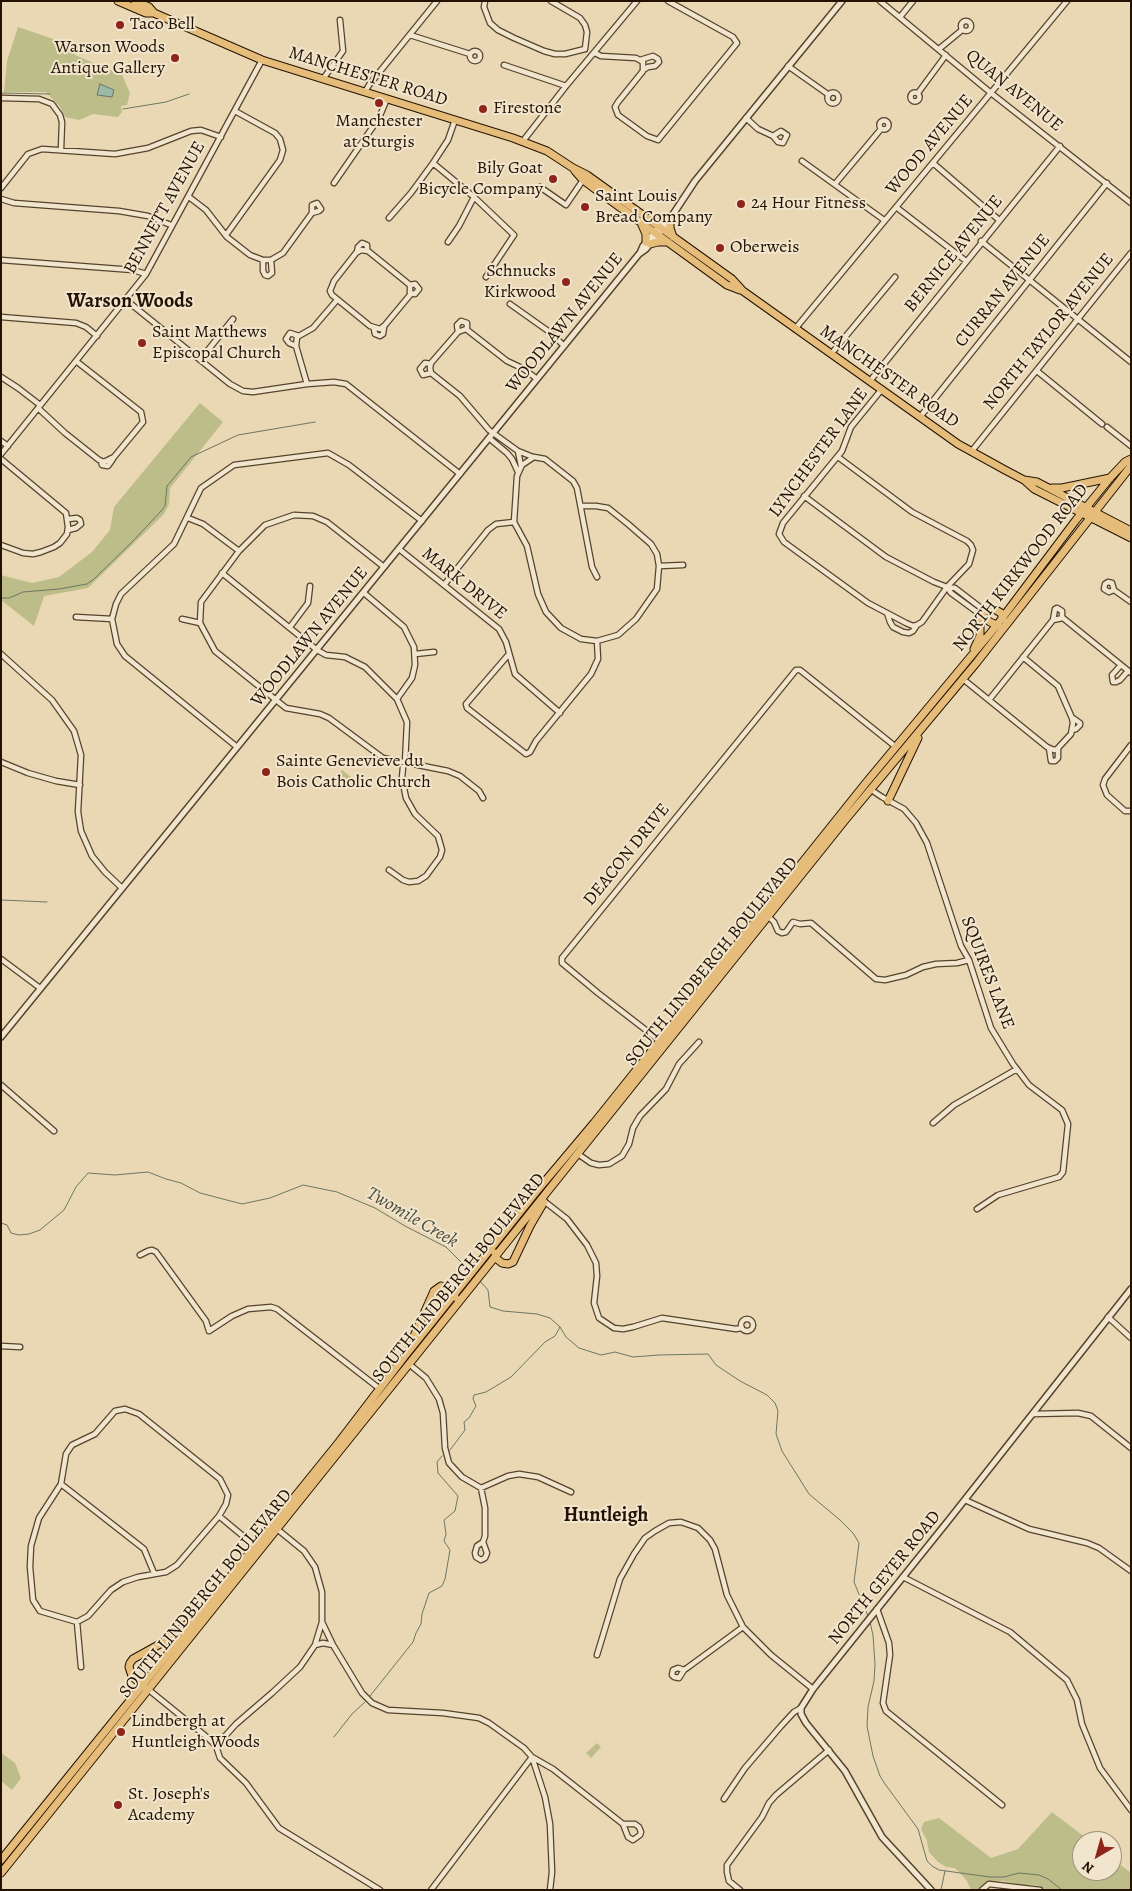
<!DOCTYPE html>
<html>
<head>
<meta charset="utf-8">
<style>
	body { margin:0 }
	#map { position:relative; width:1132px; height:1891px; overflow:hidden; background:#ead7b4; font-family:Alegreya,serif }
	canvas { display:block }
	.frame { position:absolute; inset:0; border:2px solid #231200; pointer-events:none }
	.north { position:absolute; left:1072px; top:1831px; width:50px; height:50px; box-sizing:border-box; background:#f1e5ce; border:1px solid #9f917c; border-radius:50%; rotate:218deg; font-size:14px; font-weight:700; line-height:20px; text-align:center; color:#231200 }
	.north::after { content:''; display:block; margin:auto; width:18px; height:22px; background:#8f2418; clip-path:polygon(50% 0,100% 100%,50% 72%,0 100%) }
</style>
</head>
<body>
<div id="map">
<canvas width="1132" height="1891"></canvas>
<div class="frame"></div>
<div class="north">N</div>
</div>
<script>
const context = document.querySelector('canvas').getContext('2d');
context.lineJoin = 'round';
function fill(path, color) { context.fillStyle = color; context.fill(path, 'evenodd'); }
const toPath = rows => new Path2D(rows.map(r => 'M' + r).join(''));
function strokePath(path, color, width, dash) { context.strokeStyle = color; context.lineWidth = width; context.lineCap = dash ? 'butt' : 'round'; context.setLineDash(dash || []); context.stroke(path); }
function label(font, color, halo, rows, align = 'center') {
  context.font = font + ' Alegreya,serif'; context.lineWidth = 4; context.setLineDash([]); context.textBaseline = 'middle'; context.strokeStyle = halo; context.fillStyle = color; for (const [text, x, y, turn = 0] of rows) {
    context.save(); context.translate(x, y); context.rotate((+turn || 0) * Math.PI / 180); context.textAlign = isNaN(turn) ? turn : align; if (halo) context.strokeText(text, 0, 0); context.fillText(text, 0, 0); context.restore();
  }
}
const green = toPath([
	[18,27,74,46,75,55,122,75,130,93,127,105,121,106,122,112,118,117,93,114,79,120,65,117,60,107,46,92,4,92,7,61],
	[200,403,223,422,170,488,169,504,164,514,88,588,44,596,34,626,1,600,1,575,32,583,59,577,92,552,110,530,114,507],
	[342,770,351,777,344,787,335,779],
	[597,1743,601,1747,591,1758,586,1753],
	[1,1753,15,1763,21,1778,12,1790,1,1781],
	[1052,1812,1090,1841,1082,1841,1082,1871,1112,1871,1112,1858,1131,1873,1131,1890,1048,1890,1035,1885,1023,1885,1002,1881,985,1884,980,1890,971,1890,967,1881,955,1868,946,1867,938,1862,929,1852,927,1841,921,1829,924,1822,939,1818,991,1858,1018,1849]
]);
const water = toPath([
	[100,84,114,90,112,97,97,95,100,84]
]);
const stream = toPath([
	[1,93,50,94],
	[123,109,166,102,189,94],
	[1,598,9,598,23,592,59,589,87,584,94,579,132,542,162,510,165,506,167,486,191,457,238,435,315,422],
	[1,900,47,902],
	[1,1223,7,1225,11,1233,19,1235,29,1234,40,1230,64,1210,76,1187,88,1173,115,1175,148,1172,166,1179,181,1183,200,1193,242,1204,270,1198,303,1185,337,1192,375,1208,405,1226,446,1247,469,1270],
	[479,1280,488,1290,490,1307,503,1311,537,1314,550,1318,560,1327,566,1337,579,1348,601,1355,615,1352,633,1357,659,1355,708,1354,716,1365,740,1381,767,1395,775,1403,778,1411,776,1434,782,1451,809,1494,840,1520,853,1533,859,1543,854,1582,868,1616],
	[450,1450,465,1430,464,1422,469,1418,476,1406,473,1399,474,1395,486,1392,511,1377,545,1342,555,1336,560,1327],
	[870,1622,873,1635,875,1664,874,1681,868,1707,867,1726,873,1756,880,1776,885,1784,918,1829,927,1861,932,1866,939,1870,990,1877,1004,1877,1019,1873,1039,1875,1048,1879,1062,1890],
	[370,1696,413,1642,416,1633,421,1624,422,1614,429,1593,442,1586,445,1579,450,1550,444,1541,446,1534,444,1520,455,1511,458,1496,438,1473,437,1462,442,1456],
	[334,1737,352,1714,365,1702],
	[941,1890,945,1871]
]);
const minor = toPath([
	[485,1,484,7,490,23,498,30,514,38,544,51,555,54,565,54,585,49],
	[551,1,580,18,585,25,587,32,585,49],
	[880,1,991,93,1131,203],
	[900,17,913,1],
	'961 26a5 5 0 1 1 10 0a5 5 0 1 1-10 0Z',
	[410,35,470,54],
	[939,49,962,30],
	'470 56a5 5 0 1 1 10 0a5 5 0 1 1-10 0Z',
	[595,53,601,56,636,58,643,62,643,71,618,102,615,107,618,115,647,136,658,140,737,43,733,37,668,1],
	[640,60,653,56,658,59,659,62,655,66,648,67,643,70],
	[504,65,566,86],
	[788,66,829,95],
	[323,79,343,51,340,20],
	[365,92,369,85,437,1],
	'910.5 97a4.5 4.5 0 1 1 9 0a4.5 4.5 0 1 1-9 0Z',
	'827.5 98a5.5 5.5 0 1 1 11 0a5.5 5.5 0 1 1-11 0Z',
	[918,93,946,55],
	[1,98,39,99,52,104,60,115,62,122,61,149],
	[746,118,758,129,773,136,778,142,783,143,787,135,781,131,773,136],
	'879.5 125a4.5 4.5 0 1 1 9 0a4.5 4.5 0 1 1-9 0Z',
	[523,141,566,86,637,1],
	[802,161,884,220],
	[433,163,474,197,514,235,486,277],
	[933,163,999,220],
	[334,183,379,118,387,99],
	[835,184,881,129],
	[540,187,566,205,583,180],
	[1,188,28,154,42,149,115,154,148,148,191,131,201,130,221,137],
	[189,197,206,210,227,237,250,255,263,260,271,260,283,253,312,213,312,205,317,203,321,209,319,211,312,213],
	[1,199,14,203,119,211,148,216,171,225],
	[896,207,966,261],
	[389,218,411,193,433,163,448,140,455,120],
	[226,235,280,160,283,150,280,139,275,133,235,111],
	[981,241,1131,362],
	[448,242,459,226,474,197],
	[361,250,368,251,410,285,410,295,385,325,380,329,370,326,332,295,330,291,334,281,356,253,361,250],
	[357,252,358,247,362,243,367,245,367,250],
	[1,260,133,270,146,274],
	[263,260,263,271,265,275,268,276,272,273,271,260],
	[410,285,415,284,419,289,415,294,410,293],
	[126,300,230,384,243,391,253,392,307,384,334,382,346,384,460,474],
	[510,304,551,333,564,346],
	[1,317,76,323,86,327,97,336],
	[374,329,375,334,380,336,383,334,384,327],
	[795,329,1067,1],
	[458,332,431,363,430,368,431,373,460,396,489,430,518,451,533,457],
	[458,332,466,329,507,361,524,369,537,379],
	[458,332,457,325,461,321,467,323,467,330],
	[296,346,289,343,286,339,290,333,299,336],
	[831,354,895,277],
	[200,360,233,319],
	[431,364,425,363,420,369,423,375,431,373],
	[1037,371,1102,424],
	[1,377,18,388,40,405],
	[870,381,1060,146],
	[307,384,296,346,297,337,313,328,337,300],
	[38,408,65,433,99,460,104,462,114,457,143,422,141,412,76,361],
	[920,417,1107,183],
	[1107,427,1131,446],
	[489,438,507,453,512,459,518,472],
	[1,441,8,446],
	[518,451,521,466],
	[971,452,1131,253],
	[1,454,146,274,262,60],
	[838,457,912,512,967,541,971,545,973,550,969,564,947,587,922,622,917,625,913,626,906,623,868,603,784,542,779,534,783,523,842,451,851,427,882,389],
	[1,459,66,513,68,527,67,534,60,543,54,547,41,552,33,554,23,553,1,545],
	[101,461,102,465,108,466,113,459],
	[804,496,886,557,934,582,947,587,955,588,985,611],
	[581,506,596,506,608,508,628,524,651,544,657,554,659,566,657,589,636,619,618,635,597,641,581,639,561,628,546,612,538,594,527,546,514,522,517,476,522,465,534,457,545,459,573,481,577,488,592,567,597,577],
	[188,518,203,524,239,551],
	[68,530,76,528,81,524,80,520,77,518,68,519],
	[399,549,499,629,506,642,515,674,560,713],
	[659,566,683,565],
	[222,573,317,650,326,655,345,657,365,667,397,699,407,722,405,763,403,767,402,778,406,798,415,814,438,836,442,850,440,857,426,876,418,881,409,882,403,880,389,870],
	[444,585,488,530,496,524,514,522],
	[947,587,951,593,981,615],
	[1114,590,1109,592,1104,589,1105,584,1108,582,1112,583,1114,590,1131,602],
	[364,593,404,627,414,647,415,665,412,678,397,699],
	[887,613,890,622,893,627,903,632,909,633,913,631,917,625],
	[76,617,112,619],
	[182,619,200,623],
	[1053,620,1063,618,1131,673],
	[1053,620,1055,609,1057,608,1062,611,1062,618],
	[200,623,215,651,286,708,320,714,329,718,383,758,448,771,460,776,479,791,483,798],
	[200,623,201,602,239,551,265,525,294,515,313,516,327,522,384,567],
	[290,627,308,603,310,586],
	[1,654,52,700,74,731,81,755,78,812,81,831,92,856,105,872,122,888],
	[415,654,434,652],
	[509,654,466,704,467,708,526,754,530,752,536,741,591,674,598,659,597,641],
	[1023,657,1058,686,1072,718,1073,723,1071,734,1058,748,1058,758,1055,761,1051,761,1049,748],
	[1121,665,1112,675,1113,682,1116,682,1120,680,1128,671],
	[963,679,1047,747,1054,750,1058,749],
	[989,700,1053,620],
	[1072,730,1076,729,1080,725,1080,723,1073,718],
	[1131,745,1105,779,1103,785,1107,795,1125,811,1131,811],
	[237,747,125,656,117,644,112,619,116,604,121,594,174,544,201,488,234,465,328,453,349,465,422,521],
	[1,762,28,773,56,781,80,785],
	[870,789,882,797,904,809,916,823,927,843,961,946,969,960,991,1028,1013,1064,1029,1085,1062,1110,1068,1124,1063,1172,1059,1177,998,1195,977,1209],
	[768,916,774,922,778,931,782,933,786,932,793,922,800,924,811,923,876,979,885,980,906,975,923,967,936,964,957,963,969,960],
	[1,959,40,988],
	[660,1041,598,993,562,963,562,958,796,670,800,670,896,747],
	[1,1085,54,1131],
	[933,1123,954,1105,1017,1069],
	[578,1154,591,1163,599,1165,609,1164,622,1156,629,1144,633,1128,640,1116,666,1089,679,1064,699,1042],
	[544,1201,567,1219,587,1245,596,1263,597,1276,594,1303,599,1318,614,1328,623,1329,633,1327,662,1318,736,1329,742,1328],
	[140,1255,148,1251,152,1250,156,1252,206,1321,209,1331,232,1316,248,1309,271,1307,277,1309,380,1389],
	[1108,1317,1131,1338],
	'741 1325a6 6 0 1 1 12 0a6 6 0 1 1-12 0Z',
	[1,1346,20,1347],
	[409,1364,426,1378,439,1399,443,1413,445,1448,449,1463,462,1477,481,1488,485,1508,485,1536,483,1542,477,1546,475,1553,476,1557,481,1560,485,1558,487,1553,483,1542],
	[125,1409,139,1414,220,1479,228,1495,226,1504,219,1516,177,1565,166,1572,138,1577,123,1582,111,1590,88,1616,77,1622,40,1611,33,1600,30,1567,31,1546,39,1518,61,1484,66,1454,72,1445,95,1434,115,1411,125,1409],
	[1033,1414,1078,1413,1091,1416,1131,1448],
	[61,1484,144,1549,154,1573],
	[481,1488,508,1476,519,1474,538,1477,571,1492],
	[965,1500,1029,1529,1087,1543,1099,1548,1131,1571],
	[219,1516,255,1546],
	[277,1529,304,1551,315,1567,322,1592,322,1622,333,1645],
	[903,1577,1010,1632,1067,1680,1077,1700,1082,1724,1100,1768,1131,1810],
	[877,1609,889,1643,890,1655,883,1703,886,1711,1002,1805],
	[77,1622,81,1667],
	[315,1645,323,1643,333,1645,362,1693,372,1703,388,1710,443,1713,479,1718,489,1723,524,1748,532,1757,553,1769,623,1824,635,1824,639,1827,641,1832,640,1835,633,1840,628,1837,623,1824],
	[597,1655,620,1579,634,1554,645,1538,655,1531,669,1523,681,1522,698,1528,710,1540,715,1549,727,1595,743,1627,771,1655,813,1689],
	[684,1670,679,1678,674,1677,672,1675,673,1670,678,1668,684,1670,687,1668,743,1627],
	[149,1690,208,1738,216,1746,220,1758,246,1783,279,1828,380,1890],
	[216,1746,236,1724,272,1693,300,1667,315,1645,322,1622],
	[532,1757,545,1797,550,1824,552,1872,550,1890],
	[724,1799,745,1768,781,1726,794,1712,801,1708],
	[431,1890,532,1757],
	[740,1890,729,1881,727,1872,727,1865,762,1817,769,1803,776,1795,829,1750],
	[982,1890,989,1884,1040,1890]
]);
const tertiary = toPath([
	[640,253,643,246,666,218],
	[1,1037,568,341,639,254,646,249,666,225,695,181,842,1],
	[931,1890,882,1837,845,1771,806,1723,801,1714,801,1708,813,1689,948,1521,1131,1289]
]);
const primary = toPath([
	[118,1,146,13,154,13,262,60,513,138,547,151,573,168,587,175,732,279,743,291,958,444,1005,470,1024,480,1037,482,1131,531],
	[135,1,149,7,154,13],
	[575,171,583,180,603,195,727,285,740,290],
	[650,220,657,220,666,218],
	[670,220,670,228,673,237],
	[642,225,646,234,646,242],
	[650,244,658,242,666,242],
	[1024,480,1034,489,1131,538],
	[1052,488,1062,488,1110,478],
	[981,615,990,622,999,626],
	[974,649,980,636,980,619,985,611,994,609,1001,613,1003,619],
	[888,801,918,738],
	[495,1253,497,1259,502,1263,508,1264,513,1262,530,1226,544,1202],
	[410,1345,434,1291,441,1286,445,1287,451,1290,455,1297],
	[145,1688,132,1676,129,1667,130,1663,133,1659,160,1644,190,1622],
	[1,1860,339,1442,404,1357,536,1192,594,1123,865,784,997,625,1076,520,1110,478,1125,462,1131,459],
	[1,1873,846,819,977,662,1131,466]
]);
const markers = [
	[120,25,5,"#8f2418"],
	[175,58,5,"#8f2418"],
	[379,103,5,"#8f2418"],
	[483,109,5,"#8f2418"],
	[553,179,5,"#8f2418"],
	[741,204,5,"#8f2418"],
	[585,207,5,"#8f2418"],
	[720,248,5,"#8f2418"],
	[566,282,5,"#8f2418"],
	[142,343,5,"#8f2418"],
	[266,772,5,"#8f2418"],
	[121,1732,5,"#8f2418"],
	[118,1805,5,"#8f2418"]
];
const poiNames = [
	["Taco Bell",130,25],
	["Warson Woods",165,48,"right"],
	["Antique Gallery",165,69,"right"],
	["Firestone",493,109],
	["Manchester",379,122,"center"],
	["at Sturgis",379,143,"center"],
	["Bily Goat",543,169,"right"],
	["Bicycle Company",543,190,"right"],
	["Saint Louis",595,197],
	["Bread Company",595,218],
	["24 Hour Fitness",751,204],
	["Oberweis",730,248],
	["Schnucks",556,272,"right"],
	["Kirkwood",556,293,"right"],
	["Saint Matthews",152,333],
	["Episcopal Church",152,354],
	["Sainte Genevieve du",276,762],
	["Bois Catholic Church",276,783],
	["Lindbergh at",131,1722],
	["Huntleigh Woods",131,1743],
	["St. Joseph's",128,1795],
	["Academy",128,1816]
];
const streetNames = [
	["MANCHESTER ROAD",368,77,17],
	["QUAN AVENUE",1014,91,39],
	["WOOD AVENUE",930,145,-50],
	["BENNETT AVENUE",165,208,-61],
	["BERNICE AVENUE",954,254,-51],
	["CURRAN AVENUE",1003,291,-51],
	["WOODLAWN AVENUE",565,323,-51],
	["NORTH TAYLOR AVENUE",1049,332,-51],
	["MANCHESTER ROAD",889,377,35],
	["LYNCHESTER LANE",819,453,-54],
	["NORTH KIRKWOOD ROAD",1021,568,-52],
	["MARK DRIVE",464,584,39],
	["WOODLAWN AVENUE",310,637,-51],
	["DEACON DRIVE",627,855,-51],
	["SOUTH LINDBERGH BOULEVARD",712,962,-51],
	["SQUIRES LANE",987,973,69],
	["SOUTH LINDBERGH BOULEVARD",459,1278,-51],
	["NORTH GEYER ROAD",885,1578,-51],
	["SOUTH LINDBERGH BOULEVARD",206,1594,-51]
];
const waterNames = [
	["Twomile Creek",412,1218,30]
];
const quarterNames = [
	["Warson Woods",130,302],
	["Huntleigh",606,1516]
];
fill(green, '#bdbd89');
fill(water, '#99baa7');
strokePath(water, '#6a7764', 1);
strokePath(stream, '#6a7764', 1);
strokePath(minor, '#55432d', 7);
strokePath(tertiary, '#55432d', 8);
strokePath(primary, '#231200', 9);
strokePath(minor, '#f1e5ce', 4.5);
strokePath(tertiary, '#f1e5ce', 5);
strokePath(primary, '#e5bc7a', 7);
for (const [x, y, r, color] of markers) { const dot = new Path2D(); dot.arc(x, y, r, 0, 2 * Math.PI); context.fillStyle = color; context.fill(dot); strokePath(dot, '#f1e5ce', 2); }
label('18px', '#231200', '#f1e5ce', poiNames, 'left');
label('18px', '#231200', '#f1e5ce', streetNames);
label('italic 19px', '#4c4d3a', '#f1e5ce', waterNames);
label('bold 20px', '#231200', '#f1e5ce', quarterNames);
</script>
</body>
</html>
